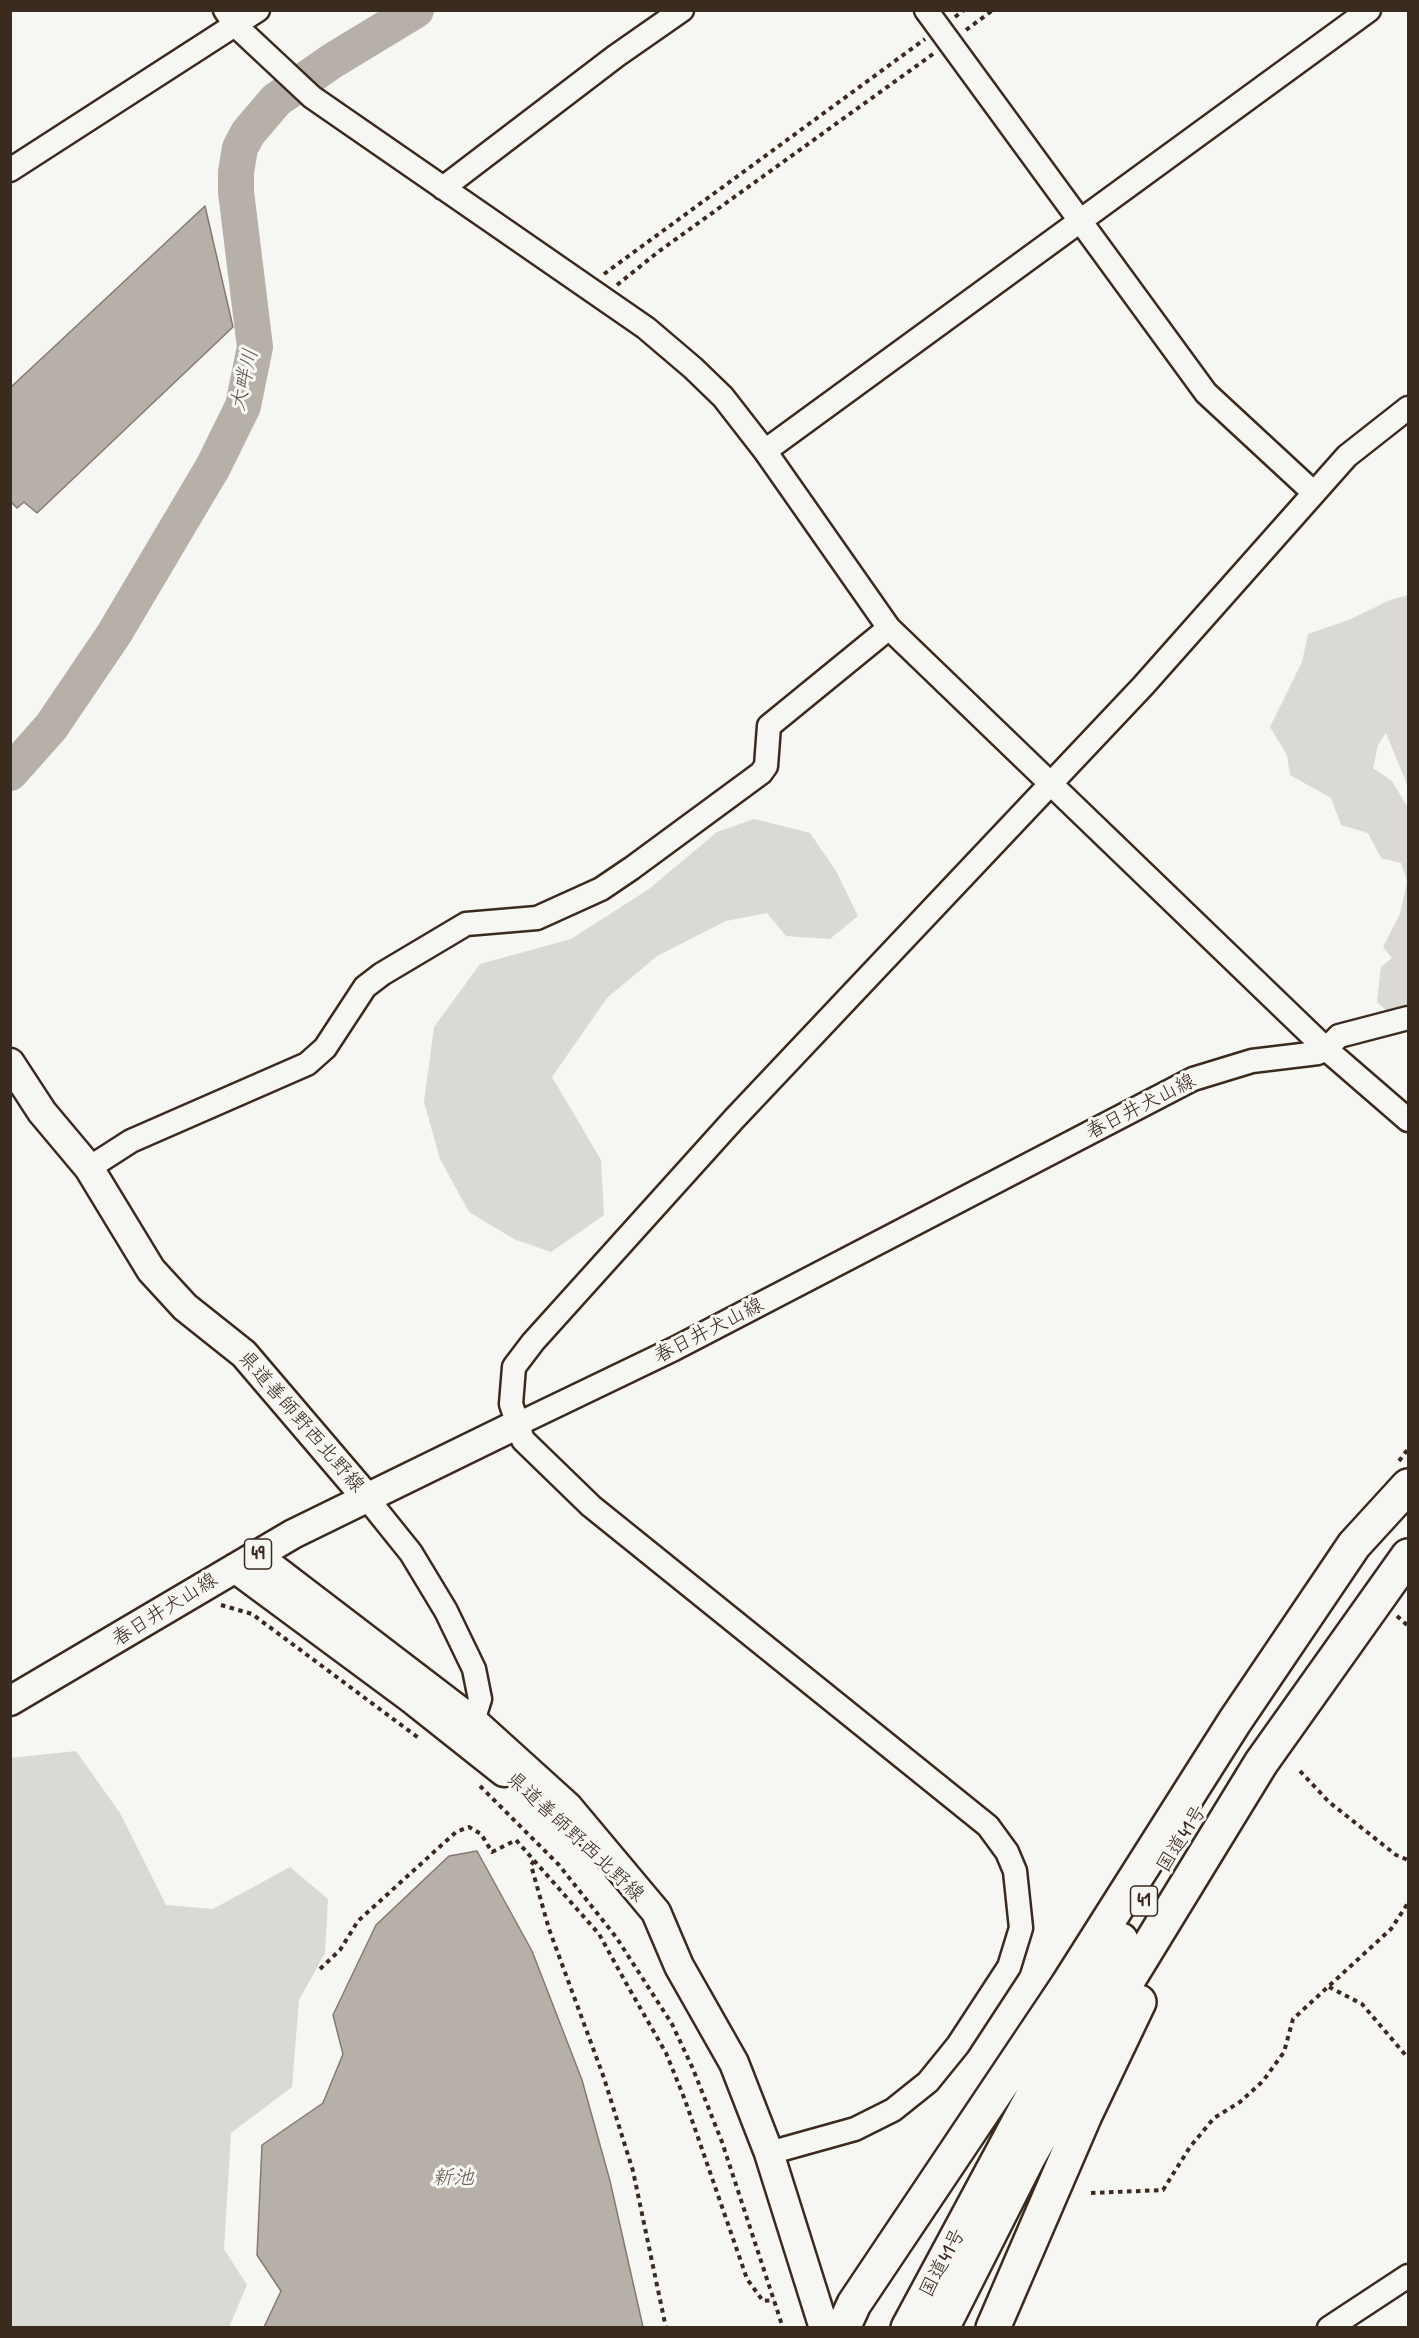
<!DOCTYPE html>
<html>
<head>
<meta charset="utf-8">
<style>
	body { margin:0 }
	#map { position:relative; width:1419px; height:2338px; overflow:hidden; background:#f6f6f2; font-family:"Patrick Hand",sans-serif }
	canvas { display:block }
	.frame { position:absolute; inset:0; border:12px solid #3b2a1e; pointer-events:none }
</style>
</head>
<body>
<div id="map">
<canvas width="1419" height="2338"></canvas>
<div class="frame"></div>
</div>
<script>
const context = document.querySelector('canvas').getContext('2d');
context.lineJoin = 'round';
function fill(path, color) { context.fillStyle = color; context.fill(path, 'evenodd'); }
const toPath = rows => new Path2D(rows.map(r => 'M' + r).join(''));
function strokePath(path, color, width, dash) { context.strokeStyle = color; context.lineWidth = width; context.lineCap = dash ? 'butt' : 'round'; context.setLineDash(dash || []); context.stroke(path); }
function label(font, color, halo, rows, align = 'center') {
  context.font = font + ' "Patrick Hand","Klee One",sans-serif'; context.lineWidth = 6; context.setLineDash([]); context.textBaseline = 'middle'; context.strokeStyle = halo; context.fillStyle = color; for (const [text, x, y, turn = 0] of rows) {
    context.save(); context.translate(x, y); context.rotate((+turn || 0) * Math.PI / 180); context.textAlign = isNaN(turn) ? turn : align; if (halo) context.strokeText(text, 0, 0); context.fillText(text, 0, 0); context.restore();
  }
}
const green = toPath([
	[1408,595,1408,787,1386,733,1378,745,1373,768,1392,781,1408,808,1408,1006,1387,1011,1377,1002,1381,967,1392,958,1383,947,1400,914,1407,881,1401,863,1381,858,1368,833,1341,825,1331,798,1290,775,1287,755,1270,727,1302,662,1308,634,1351,619,1390,600],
	[754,819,810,833,836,871,858,916,830,939,786,936,767,913,726,921,657,956,607,998,552,1077,601,1160,604,1215,551,1252,514,1239,469,1212,440,1159,424,1102,434,1027,480,964,571,939,649,889,717,832],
	[76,1751,120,1813,166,1905,213,1909,290,1867,328,1899,325,1953,299,2000,292,2087,231,2133,224,2249,247,2285,229,2327,11,2327,11,1758]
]);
const water = toPath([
	[205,206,233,327,37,513,24,502,17,508,10,501,11,387,205,206],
	[477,1851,532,1951,582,2080,610,2181,643,2327,264,2327,281,2291,257,2255,262,2145,323,2103,343,2054,333,2015,376,1925,449,1856,477,1851]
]);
const river = toPath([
	[10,773,51,727,114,634,213,467,243,406,255,347,236,192,236,172,240,148,248,133,276,100,332,61,416,10]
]);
const path = toPath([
	[955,17,964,10],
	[966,30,993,10],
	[604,274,925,39],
	[617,285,658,252,933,54],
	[1399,1461,1408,1449],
	[221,1605,252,1614,420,1739],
	[1397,1616,1408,1626],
	[1300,1771,1329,1802,1396,1855,1408,1860],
	[480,1786,559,1865,616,1937,672,2024,693,2069,722,2142,783,2328],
	[534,1861,531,1865,549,1929,604,2078,633,2171,666,2328],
	[320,1969,340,1950,358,1921,456,1832,469,1827,481,1834,492,1852,516,1840,599,1934,626,1983,666,2053,685,2100,747,2279,763,2301,774,2300],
	[1329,1987,1362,2004,1408,2058],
	[1091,2193,1163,2190,1190,2147,1214,2118,1240,2102,1263,2081,1284,2052,1293,2019,1391,1929,1408,1903]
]);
const minor = toPath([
	[225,10,235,25,312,97,646,328,693,368,723,397,765,451,889,628,1326,1049,1339,1036,1408,1018],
	[926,10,1206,393,1314,493],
	[10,170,258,10],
	[443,188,616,56,682,10],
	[765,451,1369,10],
	[89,1168,131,1141,307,1064,325,1048,365,987,382,974,466,924,537,918,601,889,632,868,761,773,766,766,769,726,889,628],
	[516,1425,674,1349,1193,1079,1252,1061,1318,1053,1326,1049,1408,1120],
	[366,1497,411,1553,446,1611,474,1669,480,1699,473,1721],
	[769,2153,855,2129,893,2110,928,2082,958,2045,1009,1967,1021,1928,1015,1871,1007,1852,988,1826,591,1506,523,1440,511,1404,514,1367,533,1342,734,1119,1143,686,1347,456,1408,408],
	[1329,2328,1408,2276]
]);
const major = toPath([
	[10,1063,42,1112,89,1168,151,1270,185,1307,244,1354,366,1497],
	[256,1555,473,1721,568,1807,656,1912,679,1966,734,2063,769,2153,824,2328],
	[235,1568,412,1699,504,1772],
	[10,1701,293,1534,516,1425]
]);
const highway = toPath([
	[843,2328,854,2304,1067,1986,1235,1721,1354,1545,1408,1486],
	[908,2328,1057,2051,1121,1940],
	[942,2328,1028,2158,1130,1977,1261,1763,1408,1556],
	[993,2328,1085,2115,1139,2002]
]);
const shields = [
	[258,1554,27],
	[1144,1901,27]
];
const shieldNames = [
	["49",258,1554],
	["41",1144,1901]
];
const streetNames = [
	["春日井犬山線",1141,1107,-27],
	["春日井犬山線",709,1331,-27],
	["県道善師野西北野線",301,1422,49],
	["春日井犬山線",165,1610,-32],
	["県道善師野西北野線",575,1837,43],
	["国道41号",1182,1839,-58],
	["国道41号",943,2263,-62]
];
const waterNames = [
	["大畔川",245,380,-77],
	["新池",453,2178]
];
fill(green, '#dad9d3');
fill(water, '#b6b0a9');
strokePath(water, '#857a71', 1.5);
strokePath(river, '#b6b0a9', 36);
strokePath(minor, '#3b2a1e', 27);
strokePath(major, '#3b2a1e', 33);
strokePath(highway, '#3b2a1e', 38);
strokePath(path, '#3b2a1e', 4, [4.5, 4.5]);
strokePath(minor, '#f6f6f2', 22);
strokePath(major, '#f6f6f2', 28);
strokePath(highway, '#f6f6f2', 33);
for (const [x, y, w] of shields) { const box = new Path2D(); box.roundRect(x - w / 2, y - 15, w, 30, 4.5); context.fillStyle = '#f6f6f2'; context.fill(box); strokePath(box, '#3b2a1e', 1.5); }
label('bold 18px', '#3b2a1e', null, shieldNames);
label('20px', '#3b2a1e', '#f6f6f2', streetNames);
label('italic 21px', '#605248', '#f6f6f2', waterNames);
</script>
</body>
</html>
